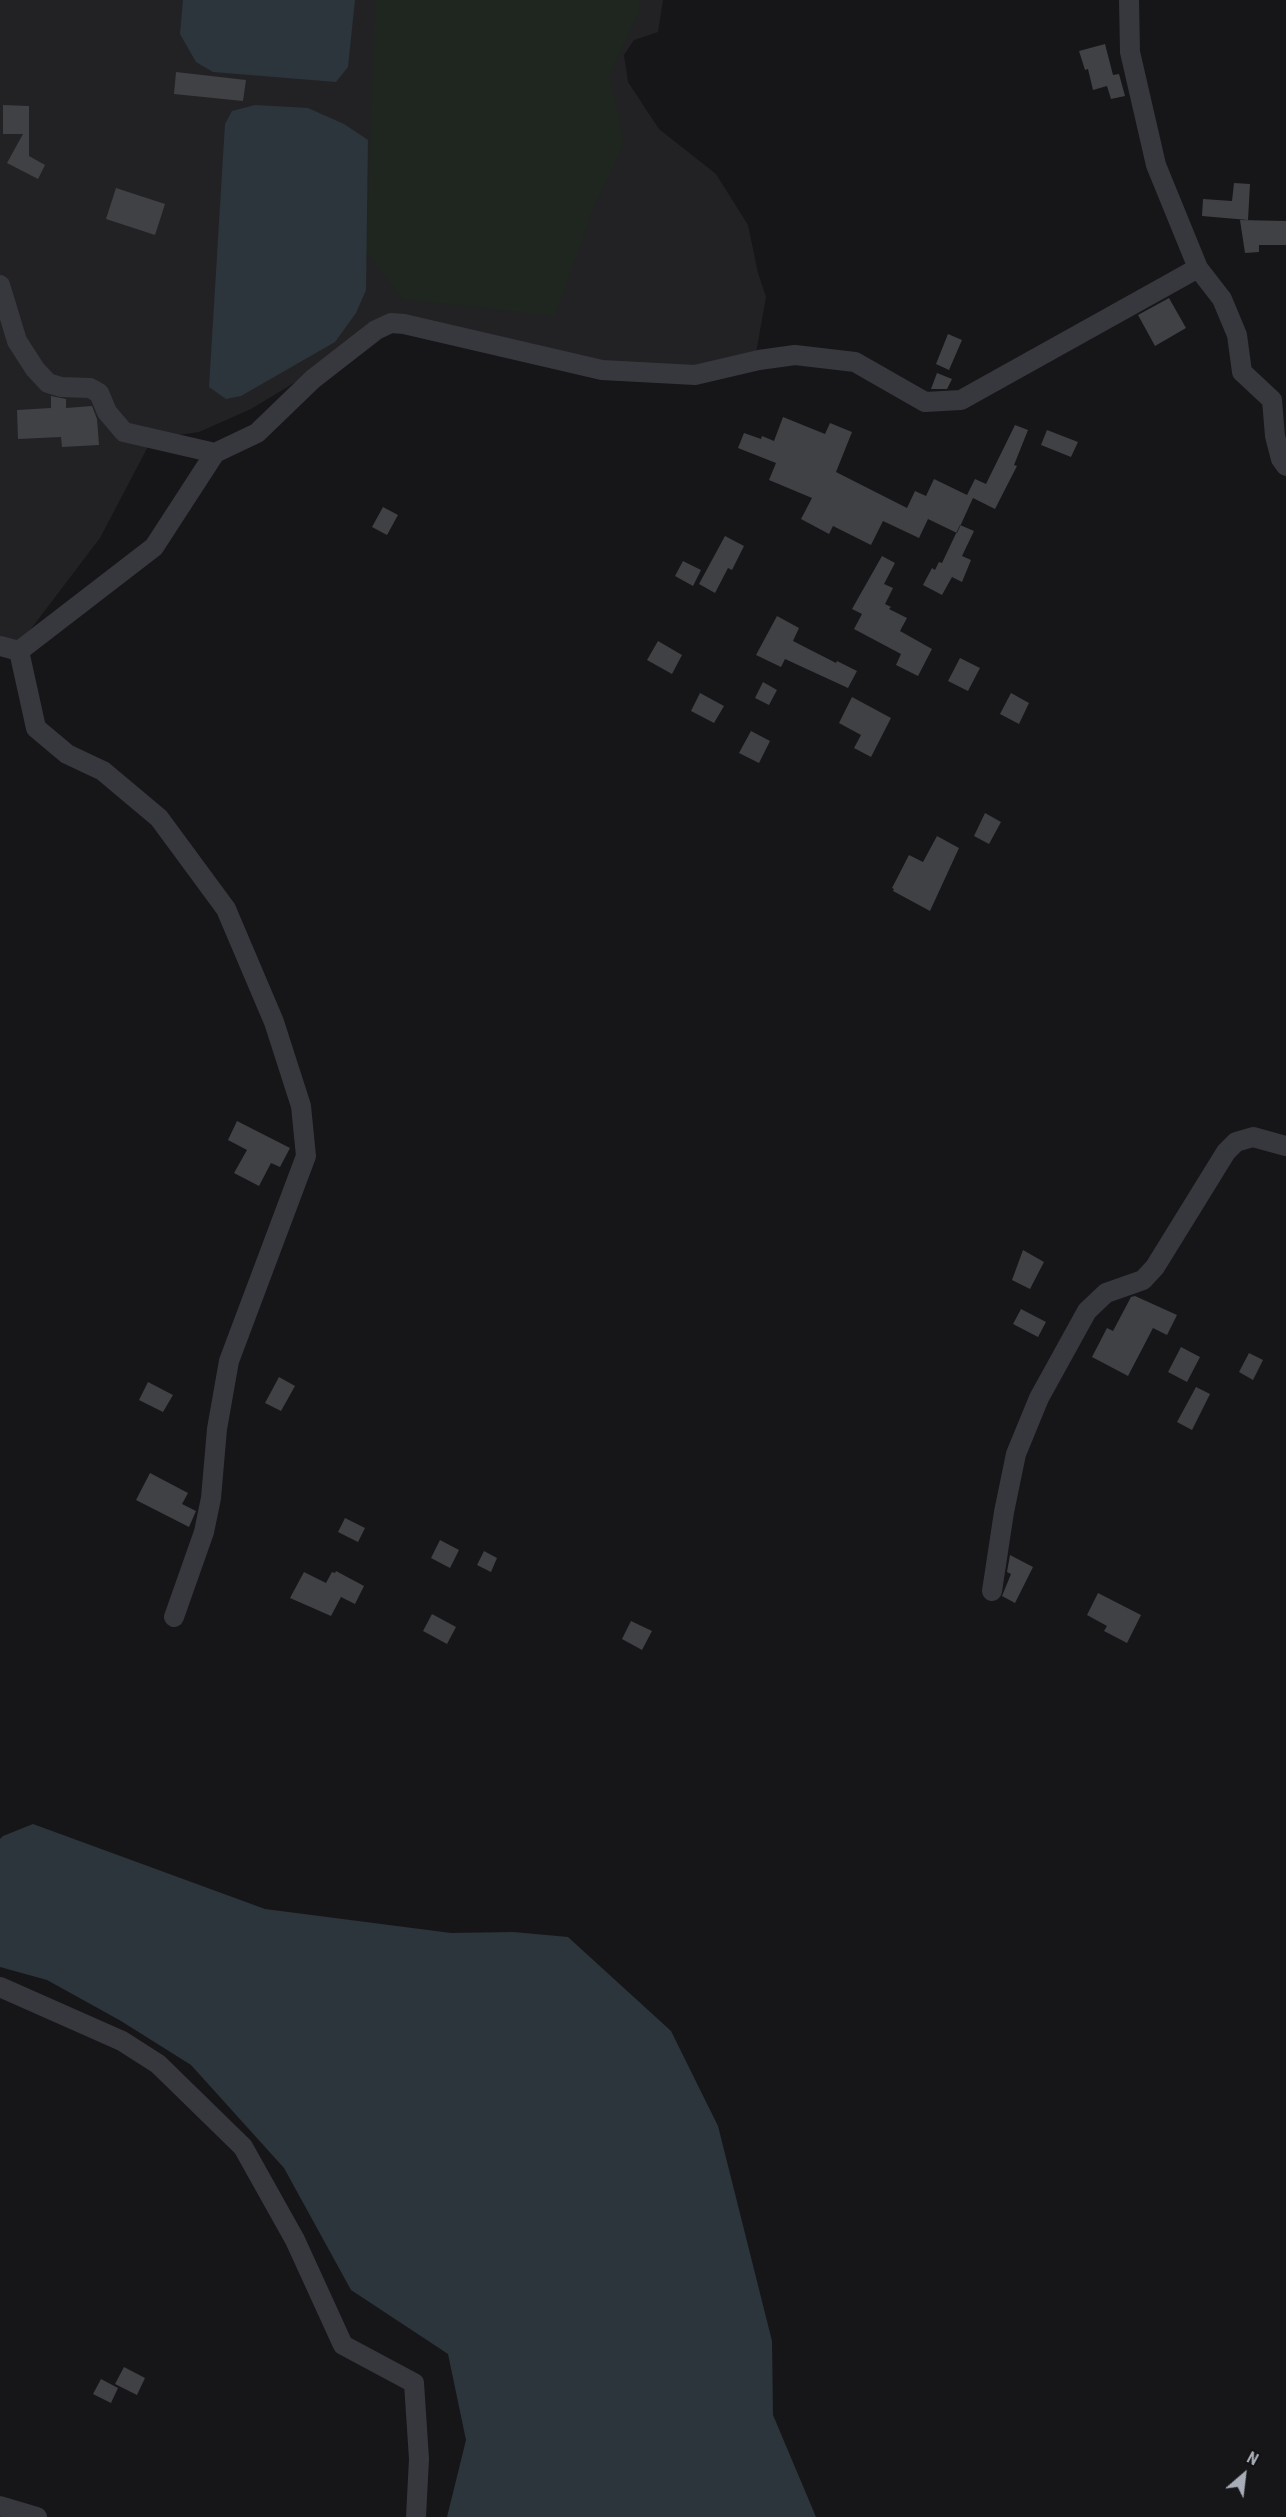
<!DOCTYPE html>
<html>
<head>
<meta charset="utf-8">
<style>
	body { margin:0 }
	#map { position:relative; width:1286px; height:2517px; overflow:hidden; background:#161618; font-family:"Roboto Condensed",sans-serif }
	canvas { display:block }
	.north { position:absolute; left:1214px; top:2445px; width:60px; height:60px; -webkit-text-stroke:4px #111113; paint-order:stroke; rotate:28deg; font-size:16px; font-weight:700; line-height:24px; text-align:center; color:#a8adb8 }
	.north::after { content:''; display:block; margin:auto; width:21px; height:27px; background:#a8adb8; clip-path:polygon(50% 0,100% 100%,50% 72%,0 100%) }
</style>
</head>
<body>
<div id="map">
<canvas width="1286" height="2517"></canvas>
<div class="north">N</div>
</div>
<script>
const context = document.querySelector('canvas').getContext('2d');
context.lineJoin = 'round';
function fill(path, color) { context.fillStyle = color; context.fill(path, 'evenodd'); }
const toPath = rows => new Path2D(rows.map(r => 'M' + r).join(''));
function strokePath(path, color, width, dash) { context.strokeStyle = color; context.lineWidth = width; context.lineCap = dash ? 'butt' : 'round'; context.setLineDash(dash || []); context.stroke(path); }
const built = toPath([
	[0,0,663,0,658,32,634,40,624,55,628,82,659,129,716,174,748,225,758,273,766,297,756,353,694,370,602,364,398,320,251,409,199,432,152,439,100,538,18,646,0,642]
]);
const green = toPath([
	[376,0,640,0,639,12,609,75,624,143,593,209,555,316,403,299,366,251]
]);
const water = toPath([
	[183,0,355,0,348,67,336,82,213,72,196,62,180,34],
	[255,105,308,108,344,124,368,140,366,290,356,313,335,342,241,396,226,399,209,387,225,124,232,111],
	[33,1824,265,1909,451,1933,513,1932,568,1937,671,2031,718,2126,772,2341,773,2415,816,2517,447,2517,466,2440,448,2354,351,2290,284,2168,191,2065,121,2021,47,1980,0,1967,0,1839,3,1836]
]);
const building = toPath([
	[1105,44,1113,75,1119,74,1125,96,1111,99,1107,86,1093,90,1088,69,1085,70,1079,51],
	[176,72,246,80,243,101,174,94],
	[3,105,29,106,29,156,45,165,38,179,7,163,23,134,3,134],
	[1234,183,1250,184,1248,220,1202,216,1203,199,1232,201],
	[116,188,165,204,155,235,106,219],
	[1240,220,1286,221,1286,245,1259,245,1259,252,1245,253],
	[1169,298,1186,328,1155,346,1138,315],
	[948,334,962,340,949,370,936,364],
	[937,373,952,379,947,389,931,389],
	[51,396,66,399,66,408,92,406,97,419,99,445,62,447,61,437,18,439,17,410,51,408],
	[783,417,825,434,830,423,852,432,836,472,907,508,915,491,926,496,934,479,967,495,975,479,986,484,1015,425,1028,430,1014,465,1017,466,995,509,973,498,957,533,928,519,919,538,883,521,871,545,833,526,829,534,801,519,812,498,769,480,776,463,738,448,744,433,761,439,762,436,774,441],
	[1047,430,1078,442,1071,457,1041,445],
	[383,507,398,515,387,535,372,527],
	[960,525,974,531,962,556,971,560,962,582,952,577,942,595,923,585,932,568,935,570,939,562,942,563],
	[725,536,744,546,732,570,728,568,715,593,699,584],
	[882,556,895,563,884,584,893,588,885,604,891,607,889,609,907,618,900,631,932,649,918,676,896,665,901,654,854,629,862,614,852,609],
	[683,561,701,570,693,586,675,576],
	[777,616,799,628,793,641,836,663,837,661,857,671,848,688,785,659,781,667,756,655],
	[658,641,682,655,672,674,647,660],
	[960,658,980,668,968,691,948,681],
	[763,682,777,690,769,705,755,698],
	[700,693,724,706,714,723,691,711],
	[1011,693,1029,703,1019,724,1000,714],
	[852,697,891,718,871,757,854,748,861,735,839,723],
	[751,731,770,741,759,763,739,753],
	[985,813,1001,822,989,844,974,836],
	[937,836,959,848,930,911,893,891,894,889,892,888,909,855,923,862],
	[237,1121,290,1148,280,1167,271,1163,259,1186,234,1173,247,1150,228,1140],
	[1023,1250,1044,1262,1030,1289,1012,1280],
	[1135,1296,1177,1315,1167,1335,1153,1328,1128,1376,1092,1357,1107,1328,1113,1331,1131,1297],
	[1021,1309,1046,1322,1038,1337,1013,1324],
	[1181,1347,1200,1357,1187,1382,1168,1372],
	[1249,1353,1263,1360,1253,1380,1239,1372],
	[279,1377,295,1386,281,1411,265,1403],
	[148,1382,173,1395,163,1412,139,1400],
	[1196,1387,1210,1394,1192,1430,1177,1422],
	[150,1473,188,1493,182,1504,196,1511,189,1527,136,1500],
	[345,1518,365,1528,358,1542,338,1532],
	[440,1540,459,1550,450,1568,431,1558],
	[484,1551,497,1558,491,1572,477,1565],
	[1010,1555,1033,1567,1015,1603,1002,1596,1011,1574,1007,1572],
	[336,1571,364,1586,355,1604,341,1597,331,1616,290,1598,304,1572,326,1583,332,1572,335,1573],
	[1098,1593,1141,1615,1127,1643,1104,1631,1107,1626,1087,1615],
	[432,1614,456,1627,447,1644,423,1631],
	[631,1621,652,1631,642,1650,622,1639],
	[124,2367,145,2378,137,2395,115,2384],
	[101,2379,118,2388,111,2403,93,2394]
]);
const street = toPath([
	[1129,0,1130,52,1156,165,1198,268,1222,299,1237,335,1242,372,1272,400,1275,436,1281,459,1286,466],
	[0,285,17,341,35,369,48,383,61,387,90,388,99,393,107,412,124,432,215,453,257,433,313,379,376,330,391,323,404,324,602,370,695,375,759,360,795,355,855,362,925,402,961,400,1198,268],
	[0,646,19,651,154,547,215,453],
	[19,651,36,728,67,754,103,771,159,818,226,909,274,1022,301,1106,306,1156,229,1361,217,1429,211,1498,204,1532,174,1617],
	[992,1591,1004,1512,1016,1454,1039,1398,1087,1311,1106,1293,1143,1280,1155,1267,1226,1152,1236,1142,1253,1137,1286,1146],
	[0,1987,122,2041,158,2064,243,2147,295,2240,343,2345,414,2383,419,2459,416,2517],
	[0,2506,37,2517]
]);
fill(built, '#222225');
fill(green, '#1e261f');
fill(water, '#2c353c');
fill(building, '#404145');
strokePath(street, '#37383d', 20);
</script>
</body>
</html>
